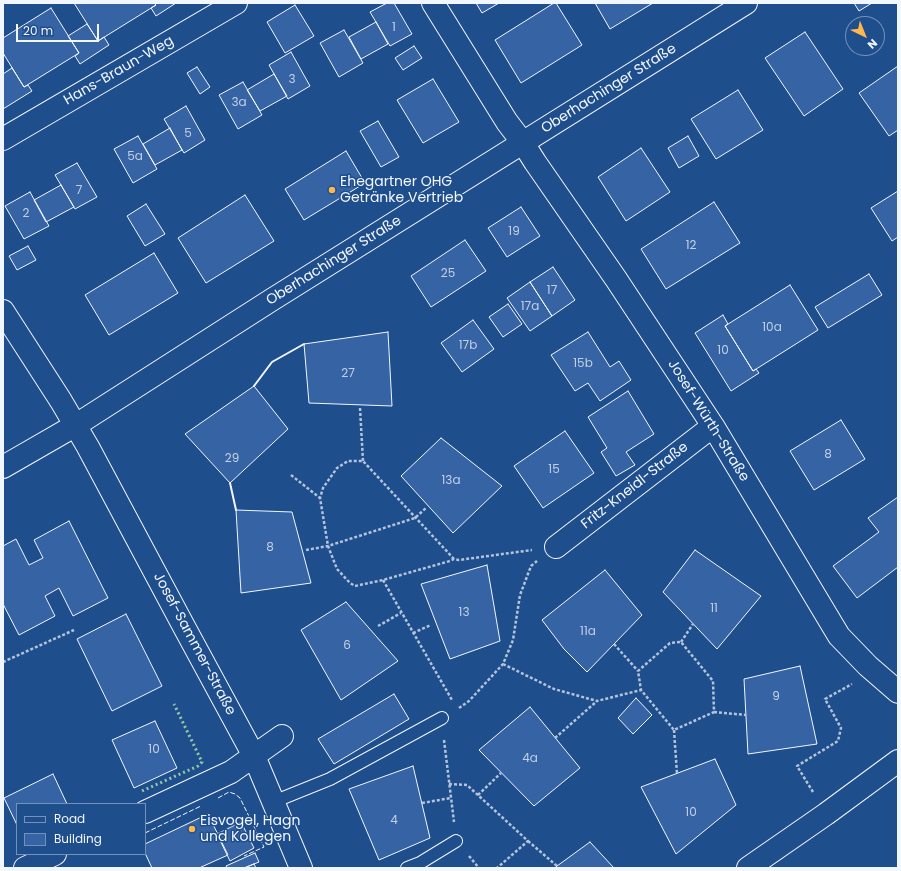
<!DOCTYPE html>
<html>
<head>
<meta charset="utf-8">
<style>
	body { margin:0 }
	#map { position:relative; width:901px; height:871px; overflow:hidden; background:#1f4e8c; font-family:Poppins,sans-serif }
	canvas { display:block }
	.frame { position:absolute; inset:0; border:4px solid #f2f6ff; pointer-events:none }
	.legend { position:absolute; left:16px; top:803px; width:130px; height:52px; box-sizing:border-box; background:#1f4e8c; border:1px solid #7391ba; margin:0; padding:5px 7px; list-style:none; font-size:12px; color:#f2f6ff }
	.legend li { display:flex; align-items:center; gap:8px; height:20px }
	.legend b { width:20px; border:1px solid #7391ba }
	.north { position:absolute; left:845px; top:16px; width:40px; height:40px; box-sizing:border-box; background:#1f4e8c; border:1px solid #7391ba; border-radius:50%; rotate:137deg; font-size:11px; font-weight:700; line-height:16px; text-align:center; color:#f2f6ff }
	.north::after { content:''; display:block; margin:auto; width:14px; height:18px; background:#ffb74d; clip-path:polygon(50% 0,100% 100%,50% 72%,0 100%) }
	.scale { position:absolute; left:16px; top:24px; width:83px; height:18px; box-sizing:border-box; border:2px solid #f2f6ff; border-top:0; padding-left:5px; font-size:12px; line-height:14px; white-space:nowrap; color:#f2f6ff; -webkit-text-stroke:3px #1f4e8c; paint-order:stroke }
</style>
</head>
<body>
<div id="map">
<canvas width="901" height="871"></canvas>
<div class="frame"></div>
<ul class="legend">
<li><b style="height:5px;background:#1f4e8c"></b>Road</li>
<li><b style="height:11px;background:#3563a3"></b>Building</li>
</ul>
<div class="north">N</div>
<div class="scale">20 m</div>
</div>
<script>
const context = document.querySelector('canvas').getContext('2d');
context.lineJoin = 'round';
function fill(path, color) { context.fillStyle = color; context.fill(path, 'evenodd'); }
const toPath = rows => new Path2D(rows.map(r => 'M' + r).join(''));
function strokePath(path, color, width, dash) { context.strokeStyle = color; context.lineWidth = width; context.lineCap = dash ? 'butt' : 'round'; context.setLineDash(dash || []); context.stroke(path); }
function label(font, color, halo, rows, align = 'center') {
  context.font = font + ' Poppins,sans-serif'; context.lineWidth = 3; context.setLineDash([]); context.textBaseline = 'middle'; context.strokeStyle = halo; context.fillStyle = color; for (const [text, x, y, turn = 0] of rows) {
    context.save(); context.translate(x, y); context.rotate((+turn || 0) * Math.PI / 180); context.textAlign = isNaN(turn) ? turn : align; if (halo) context.strokeText(text, 0, 0); context.fillText(text, 0, 0); context.restore();
  }
}
const building = toPath([
	[74,3,154,3,156,5,98,41,74,3],
	[154,3,176,3,156,16,151,8,156,5,154,3],
	[387,3,394,3,412,34,390,46,370,12,387,3],
	[476,3,499,3,482,13,476,3],
	[554,3,556,3,582,45,521,83,495,40,554,3],
	[595,3,653,3,610,29,595,3],
	[854,3,872,3,859,11,854,3],
	[295,5,314,36,285,53,267,22,295,5],
	[51,8,79,53,24,87,3,53,3,38,51,8],
	[376,22,388,44,361,59,349,37,376,22],
	[87,24,98,41,104,37,109,45,80,64,75,56,79,53,68,36,87,24],
	[344,30,363,63,339,77,320,43,344,30],
	[805,32,843,89,804,116,765,58,805,32],
	[414,46,422,58,403,70,395,58,414,46],
	[291,52,310,86,288,99,269,65,291,52],
	[898,66,898,130,889,136,859,93,898,66],
	[197,67,210,87,200,94,187,73,197,67],
	[12,68,24,87,28,85,32,91,3,109,3,74,12,68],
	[274,74,287,96,260,111,247,90,274,74],
	[433,79,459,122,423,143,397,100,433,79],
	[243,82,262,115,238,129,219,95,243,82],
	[738,90,763,130,716,159,691,119,738,90],
	[186,106,205,140,184,153,164,119,186,106],
	[378,121,399,157,381,167,360,131,378,121],
	[170,128,182,150,155,165,143,144,170,128],
	[138,136,157,169,133,183,114,149,138,136],
	[688,136,699,156,679,168,668,148,688,136],
	[641,148,670,192,626,221,598,177,641,148],
	[346,151,365,183,304,220,285,189,346,151],
	[77,163,97,197,75,209,55,175,77,163],
	[61,185,74,207,46,222,34,200,61,185],
	[898,191,898,237,892,241,871,208,898,191],
	[30,192,49,226,24,239,5,206,30,192],
	[245,195,274,241,206,283,178,238,245,195],
	[714,202,740,243,666,289,641,249,714,202],
	[146,204,165,234,145,246,127,216,146,204],
	[521,207,540,236,507,257,488,228,521,207],
	[465,240,486,271,431,307,411,276,465,240],
	[28,246,36,260,17,270,9,256,28,246],
	[154,253,178,293,109,335,85,295,154,253],
	[553,267,575,300,552,316,530,282,553,267],
	[869,274,882,295,828,328,815,307,869,274],
	[530,282,552,316,530,331,507,298,530,282],
	[790,285,818,330,753,371,725,326,790,285],
	[508,304,522,324,503,337,489,317,508,304],
	[723,315,728,324,725,326,753,371,756,369,759,373,731,391,695,333,723,315],
	[473,320,494,349,462,372,441,343,473,320],
	[388,332,392,406,309,403,304,344,388,332],
	[588,332,610,367,619,361,631,380,600,401,588,383,575,391,551,355,588,332],
	[254,386,288,429,230,483,185,434,254,386],
	[628,391,654,434,626,452,635,465,616,476,601,452,607,448,588,417,628,391],
	[841,420,865,459,814,490,790,451,841,420],
	[565,431,594,473,543,508,514,466,565,431],
	[441,438,502,486,453,533,401,476,441,438],
	[898,497,898,567,857,598,833,566,879,532,868,518,898,497],
	[236,510,292,512,311,583,241,593,236,510],
	[69,521,108,598,73,616,59,588,45,596,55,616,19,635,3,604,3,546,16,539,29,565,43,558,34,540,69,521],
	[695,550,761,596,717,649,663,592,695,550],
	[487,565,500,641,450,659,421,584,487,565],
	[605,570,642,615,587,672,564,649,542,620,605,570],
	[346,602,398,661,341,700,301,630,346,602],
	[126,614,162,686,112,711,77,639,126,614],
	[800,666,817,744,748,754,744,679,800,666],
	[394,694,409,719,334,764,318,739,394,694],
	[636,698,652,715,633,734,618,718,636,698],
	[530,707,580,768,534,806,479,750,530,707],
	[155,721,177,768,134,788,112,740,155,721],
	[715,759,736,805,676,854,641,787,715,759],
	[413,766,430,838,379,860,349,789,413,766],
	[53,774,67,804,17,804,17,825,4,798,53,774],
	[208,814,228,855,199,868,152,868,145,853,145,844,208,814],
	[241,822,254,848,230,861,217,834,241,822],
	[590,842,614,868,555,868,557,866,590,842],
	[255,853,259,862,244,868,227,868,226,866,255,853],
	[254,864,256,868,244,868,254,864]
]);
const path = toPath([
	[360,408,363,461],
	[291,475,320,498],
	[306,550,328,546,415,518,426,508],
	[454,559,363,461,348,461,337,468,323,488,320,498,328,546,337,569,350,583,355,586,383,580,450,561,454,559,459,560,532,550],
	[383,580,452,700],
	[378,626,401,613],
	[413,633,431,625],
	[681,642,693,624],
	[614,644,638,671],
	[3,662,74,630],
	[503,664,554,689,597,701,641,690,674,730,714,712,713,681,681,642,670,643,638,671,641,690],
	[459,708,469,701,503,664,513,640,520,595,531,566,537,561],
	[714,712,746,715],
	[674,730,677,774],
	[555,738,597,701],
	[444,740,454,822],
	[449,784,467,785,528,841,497,868],
	[813,792,797,766,838,741,841,728,825,699,852,684],
	[478,795,501,773],
	[422,803,451,798],
	[528,841,557,866],
	[469,856,479,868]
]);
const service = toPath([
	[273,802,330,779,442,718],
	[407,868,420,863,456,841]
]);
const minor = toPath([
	[433,3,507,122,523,143,535,162,616,279,713,426,839,636,868,666,898,692],
	[3,139,236,3],
	[3,311,61,401,88,447,182,623,254,756,301,868],
	[556,547,713,426],
	[145,812,231,772,282,736],
	[25,868,55,854],
	[748,868,826,814,898,761]
]);
const secondary = toPath([
	[3,467,76,425,273,299,746,3]
]);
const hedge = toPath([
	[142,791,198,766,202,762,174,704]
]);
const fence = toPath([
	[218,798,229,792,235,794,240,798,264,847,244,856],
	[145,833,201,806],
	[102,854,103,854]
]);
const wall = toPath([
	[254,386,272,362,304,344],
	[230,483,236,510]
]);
const markers = [
	[332,190,4,"#ffb74d"],
	[192,829,4,"#ffb74d"]
];
const numberNames = [
	["1",394,28],
	["3",292,80],
	["3a",239,103],
	["5",188,134],
	["5a",135,157],
	["7",79,191],
	["2",26,214],
	["19",514,232],
	["12",691,246],
	["25",448,274],
	["17",552,291],
	["17a",530,307],
	["10a",772,328],
	["17b",468,346],
	["10",723,351],
	["15b",583,364],
	["27",348,374],
	["8",828,455],
	["29",232,459],
	["15",554,470],
	["13a",451,481],
	["8",270,548],
	["11",714,609],
	["13",464,613],
	["11a",588,632],
	["6",347,646],
	["9",776,697],
	["10",154,750],
	["4a",530,759],
	["10",691,813],
	["4",394,821]
];
const streetNames = [
	["Hans-Braun-Weg",119,71,-30],
	["Oberhachinger Straße",609,89,-32],
	["Oberhachinger Straße",334,261,-32],
	["Josef-Würth-Straße",708,421,58],
	["Fritz-Kneidl-Straße",635,486,-38],
	["Josef-Sammer-Straße",194,644,62]
];
const poiNames = [
	["Ehegartner OHG",340,182],
	["Getränke Vertrieb",340,198],
	["Eisvogel, Hagn",200,821],
	["und Kollegen",200,837]
];
fill(building, '#3563a3');
strokePath(building, '#f2f6ff', 1);
strokePath(service, '#f2f6ff', 14);
strokePath(minor, '#f2f6ff', 24);
strokePath(secondary, '#f2f6ff', 24);
strokePath(path, '#b3c4dc', 2.5, [3, 2]);
strokePath(service, '#1f4e8c', 12);
strokePath(minor, '#1f4e8c', 22);
strokePath(secondary, '#1f4e8c', 22);
strokePath(hedge, '#97c8a6', 3, [2, 3]);
strokePath(fence, '#f2f6ff', 1, [5, 2]);
strokePath(wall, '#f2f6ff', 2);
for (const [x, y, r, color] of markers) { const dot = new Path2D(); dot.arc(x, y, r, 0, 2 * Math.PI); context.fillStyle = color; context.fill(dot); strokePath(dot, '#1f4e8c', 1.5); }
label('12px', '#c3d1e8', null, numberNames);
label('14px', '#f2f6ff', '#1f4e8c', streetNames);
label('14px', '#f2f6ff', '#1f4e8c', poiNames, 'left');
</script>
</body>
</html>
